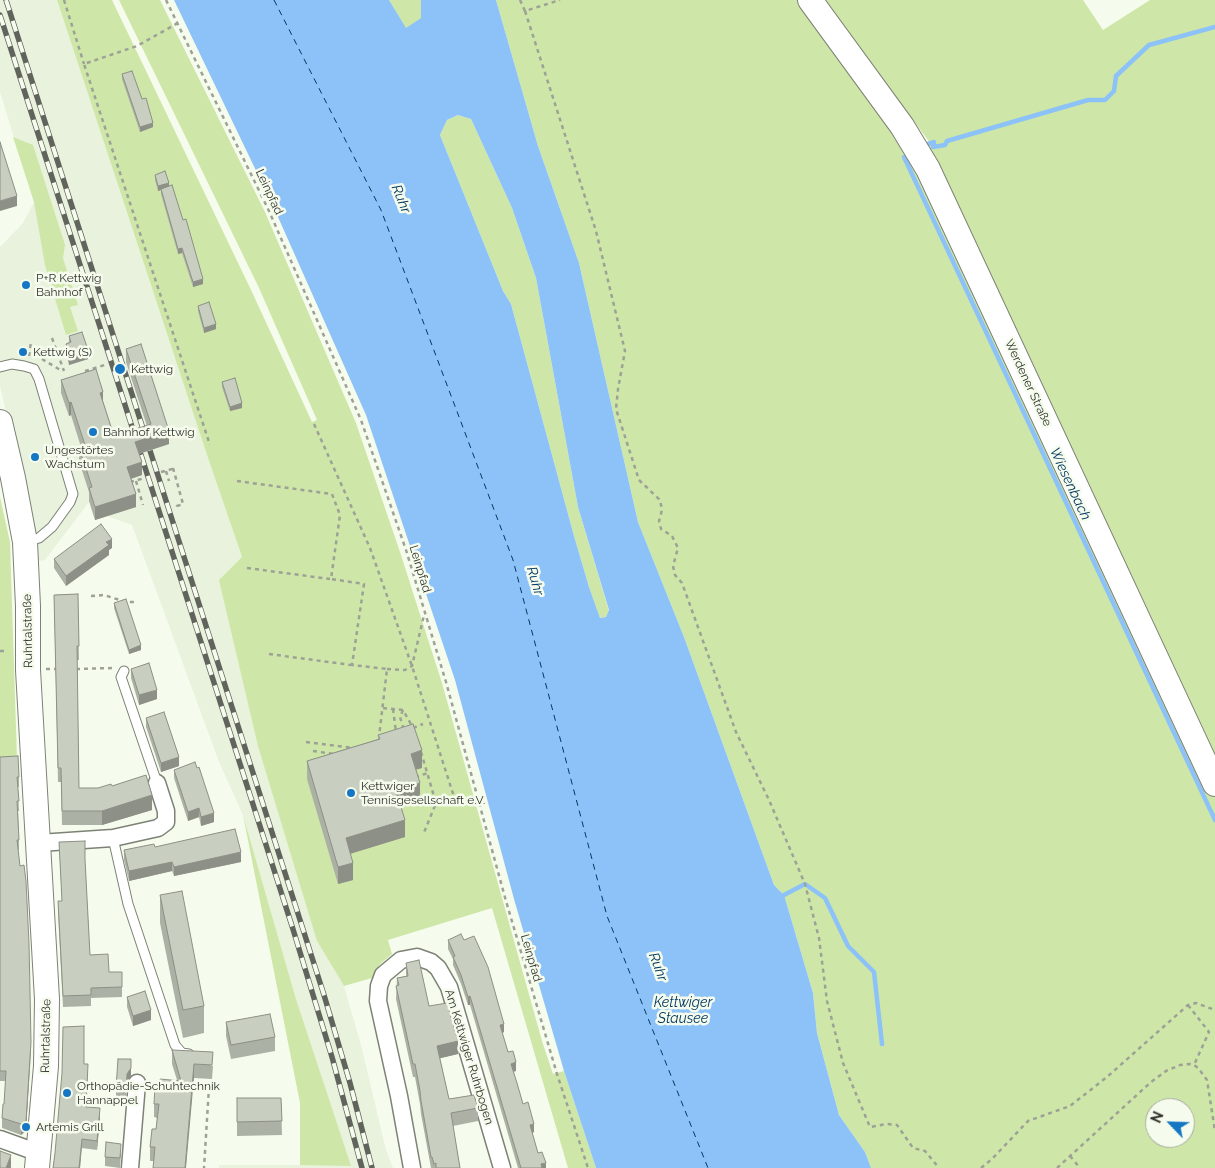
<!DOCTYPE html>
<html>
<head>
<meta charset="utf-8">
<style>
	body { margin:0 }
	#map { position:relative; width:1215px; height:1168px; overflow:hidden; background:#f6fced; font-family:Raleway,sans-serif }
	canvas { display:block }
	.north { position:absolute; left:1145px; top:1098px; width:50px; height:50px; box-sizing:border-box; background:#f6fced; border:1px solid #a7aba0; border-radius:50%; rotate:294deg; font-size:14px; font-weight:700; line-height:20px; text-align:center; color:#30322d }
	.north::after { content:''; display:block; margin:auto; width:18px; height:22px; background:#1577c3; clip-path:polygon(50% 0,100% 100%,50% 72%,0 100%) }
</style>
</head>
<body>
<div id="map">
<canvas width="1215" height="1168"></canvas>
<div class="north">N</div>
</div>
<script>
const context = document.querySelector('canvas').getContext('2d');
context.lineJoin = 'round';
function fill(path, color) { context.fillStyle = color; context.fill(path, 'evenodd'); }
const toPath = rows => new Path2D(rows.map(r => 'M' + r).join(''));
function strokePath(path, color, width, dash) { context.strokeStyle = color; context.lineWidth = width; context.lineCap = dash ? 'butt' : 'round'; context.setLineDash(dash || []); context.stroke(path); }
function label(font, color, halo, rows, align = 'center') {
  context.font = font + ' Raleway,sans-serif'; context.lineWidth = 5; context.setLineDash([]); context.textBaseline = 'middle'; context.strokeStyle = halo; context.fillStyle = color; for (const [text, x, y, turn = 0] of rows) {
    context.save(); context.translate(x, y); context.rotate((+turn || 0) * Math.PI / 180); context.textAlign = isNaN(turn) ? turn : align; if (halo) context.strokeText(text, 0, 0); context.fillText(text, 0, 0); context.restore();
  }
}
const built = toPath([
	[0,0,57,0,207,455,242,557,317,941,344,986,361,1045,386,1150,393,1168,219,1168,219,1165,350,1165,296,999,243,815,219,762,132,525,107,516,95,520,89,502,45,560,33,562,19,468,0,386,0,247,23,223,34,202,0,92]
]);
const green = toPath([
	[57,0,112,0,252,292,312,422,317,420,259,288,119,0,160,0,265,212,356,423,400,552,442,683,542,1041,553,1074,564,1071,596,1168,568,1168,492,908,388,940,392,954,380,964,372,978,344,986,317,941,258,746,219,580,242,557,207,455],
	[389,0,421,0,421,18,406,29],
	[496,0,800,0,915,164,1149,622,931,151,928,140,822,0,1083,0,1103,30,1150,0,1215,0,1215,1168,871,1168,865,1152,839,1115,817,1033,813,993,784,895,774,885,684,637,638,522,579,263,538,146],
	[1155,1108,1185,1108,1185,1138,1155,1138],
	[458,115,471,119,512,208,536,278,578,507,609,611,606,617,600,618,589,587,574,536,511,304,503,291,440,135,447,120],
	[13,137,33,145,65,245,63,258,78,305,70,307,78,331,66,335,45,265,34,202],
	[0,497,10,542,17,759,0,760],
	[243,815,296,999,351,1166,300,1165,300,1103]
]);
const water = toPath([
	[174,0,389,0,406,28,421,18,421,0,496,0,538,146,579,263,638,522,684,637,774,885,784,895,813,993,817,1033,839,1115,865,1152,871,1168,596,1168,564,1071,514,899,455,680,366,415,274,208],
	[458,115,471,119,512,208,536,278,578,507,609,610,606,617,600,618,589,587,574,536,511,304,503,291,440,135,447,120]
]);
const stream = toPath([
	[928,144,934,142,933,147,945,145,947,141,1088,100,1105,100,1114,91,1116,76,1149,45,1215,27],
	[904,157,1215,820],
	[784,895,805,884,825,898,848,946,874,972,882,1044]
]);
const ferry = toPath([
	[274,0,381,210,513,560,607,916,708,1168]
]);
const path = toPath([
	[64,0,84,64],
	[166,0,269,211,361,420,406,550,446,682,506,901,557,1074,588,1168],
	[520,0,525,11,560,0],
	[525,11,596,231,625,351,618,389,616,409,639,480,660,500,662,510,659,521,661,529,672,536,678,548,673,566,675,575,682,583,736,732,769,800,805,884,819,938,827,1001,843,1063,870,1127,887,1124,897,1125,913,1148,925,1151,939,1168],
	[178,23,137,46,84,64,210,445],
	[52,338,64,371],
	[29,356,31,342],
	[42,359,62,371],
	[85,371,108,364],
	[314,424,370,548,412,666,456,803],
	[173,468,183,504,177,506,178,509],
	[166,471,169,481],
	[161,472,176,468],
	[136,481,143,505],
	[237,481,332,494,340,515,331,579,364,584,352,665,387,669,379,737],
	[130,482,145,478],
	[247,568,330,579],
	[91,596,104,595,126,602,135,602],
	[0,651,8,651],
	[269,654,351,665],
	[46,669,58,669],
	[76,669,113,668],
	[387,669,405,670,412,666,424,615],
	[383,708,403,710,412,726],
	[393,709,396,732],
	[403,710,400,717,404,730],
	[413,728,423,724],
	[306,742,354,748],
	[313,751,334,754],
	[421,752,436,803,423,835],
	[415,777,428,773],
	[1188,1005,1209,1032,1194,1065],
	[192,1086,209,1087,204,1168],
	[1070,1156,1080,1168],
	[981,1168,992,1159,1028,1121,1070,1106,1107,1077,1188,1005,1196,1003,1215,1010],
	[1057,1168,1151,1082,1166,1071,1180,1065,1190,1064,1194,1065,1198,1068,1207,1080,1215,1131]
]);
const service = toPath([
	[0,367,12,364,24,366,34,369,39,379,73,494,70,502,52,527,39,538,25,542],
	[124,671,121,677,157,783],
	[113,838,128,904,175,1045,182,1053,189,1054]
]);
const minor = toPath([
	[39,843,113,838,158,828,166,822,166,811,157,783],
	[0,1139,39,1153],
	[130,1168,137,1083],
	[412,1168,399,1096,378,1001,379,986,383,975,401,960,417,957,431,962,438,968,449,987,502,1168]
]);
const secondary = toPath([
	[810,0,902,126,928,169,1215,784],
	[0,422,13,478,25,542,28,606,28,670,47,999,46,1066,37,1168]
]);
const rail = toPath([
	[6,0,324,995,350,1083,372,1168],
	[0,15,292,926,332,1057,362,1168]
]);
const wall = toPath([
	[122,74,142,99,153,127,140,132,122,79],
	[155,175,169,186,203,284,193,287,182,253,178,254,161,194,161,190,158,191,155,180],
	[198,306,216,329,204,333,198,311],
	[69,336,88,359,69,365,66,353,66,344,69,342],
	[126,349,169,444,139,454,142,475,131,479,136,507,95,520,89,501,89,492,79,461,79,447,81,447,71,415,69,416,61,393,61,380,103,401,114,436,147,426,126,362],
	[222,382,242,408,230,411,222,387],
	[112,548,109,550,109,555,66,586,54,568,54,559],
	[78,594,79,660,77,660,79,788,98,788,112,786,152,810,102,825,62,825,61,782,58,782,54,595],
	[114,603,141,650,129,654,114,608],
	[131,669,157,699,139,705,131,678],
	[146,718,179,766,161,772,146,727],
	[378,735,422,768,416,769,420,800,401,807,405,837,350,854,353,880,338,884,307,779,307,761,378,739],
	[0,757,19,777,19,787,18,787,19,811,18,811,19,840,19,850,18,850,31,1052,26,1131,21,1135,2,1128,2,1118,4,1104,6,1081,0,1081],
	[174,770,214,822,201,826,199,817,188,821,174,778],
	[59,842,85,863,90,955,109,972,122,972,122,997,91,998,91,1006,63,1007,58,912,58,901,62,901],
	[155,847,241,862,174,876,172,871,129,881,124,860,124,850],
	[160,895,204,1006,204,1033,183,1038,160,923],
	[448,940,504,1032,502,1033,508,1052,516,1071,513,1072,523,1104,534,1132,532,1133,538,1153,546,1168,518,1168,470,1005,468,1005,461,984,453,965,453,959,448,949],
	[406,963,429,1006,458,1054,440,1058,449,1099,478,1108,478,1121,453,1126,460,1168,431,1168,421,1114,420,1104,415,1077,413,1077,396,999,397,978,406,976],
	[127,997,151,1020,133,1026,127,1007],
	[226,1022,275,1037,275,1051,231,1059,226,1036],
	[172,1050,213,1066,212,1079,194,1078,154,1161,150,1161,150,1147,156,1129,157,1118,154,1117,154,1104,160,1086,177,1080,172,1064],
	[84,1064,88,1073,86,1107,100,1117,97,1150,82,1148,80,1168,53,1168,55,1153],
	[131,1076,127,1082,126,1097,116,1096,116,1088],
	[237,1098,281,1098,282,1135,237,1136],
	[121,1153,120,1168,105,1166,105,1157]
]);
const shadedWall = toPath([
	[153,123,153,127,140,132,140,127],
	[169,183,169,187,158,191,158,186],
	[17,196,17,206,0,211,0,201],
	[182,248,182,253,178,254,178,249],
	[203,279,203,284,193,287,193,282],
	[216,324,216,329,204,333,204,328],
	[88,350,88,359,69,365,69,356],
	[103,392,103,405,100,393],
	[71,402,71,415,69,416,69,403],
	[242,403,242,408,230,411,230,407],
	[169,431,169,444,135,455,135,442],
	[142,462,142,475,127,480,127,467],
	[136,494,136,507,95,520,95,507],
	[112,539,112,548,109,550,109,555,66,586,66,576,106,542],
	[141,645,141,650,129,654,129,650],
	[157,690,157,699,139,705,139,695],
	[422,750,422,768,411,771,411,754],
	[179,757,179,766,161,772,161,763],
	[420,783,420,800,396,808,396,791],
	[152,795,152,810,102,825,102,811],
	[199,808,199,817,188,821,188,812],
	[214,813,214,822,201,826,201,817],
	[405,820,405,837,346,855,346,838],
	[241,852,241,862,174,876,174,867],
	[172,862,172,871,129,881,129,871],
	[353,863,353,880,338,884,338,867],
	[470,996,470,1005,468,1005,468,997],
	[151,1010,151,1020,133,1026,133,1016],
	[504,1024,504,1032,500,1034,500,1025],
	[458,1041,458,1054,437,1059,437,1046],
	[31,1042,26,1131,21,1135,21,1124],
	[131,1059,131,1076,127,1082,126,1097,127,1074],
	[516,1062,516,1071,511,1072,511,1064],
	[194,1064,194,1078,186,1168,185,1168],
	[100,1108,100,1117,97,1150,97,1141],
	[534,1124,534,1132,530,1134,530,1125],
	[82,1139,80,1168,79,1168],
	[11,1155,11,1168,6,1168],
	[546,1163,546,1168,541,1168,541,1164]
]);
const building = toPath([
	[132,71,142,99,146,98,153,123,140,127,122,74,132,71],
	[0,142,17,196,0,201,0,142],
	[165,171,169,183,158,186,155,175,165,171],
	[172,185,183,220,186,219,203,279,193,282,182,248,178,249,161,189,172,185],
	[209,302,216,324,204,328,198,306,209,302],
	[82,332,88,350,69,356,66,344,71,342,69,336,82,332],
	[141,344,169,431,135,442,142,462,127,467,136,494,95,507,89,488,92,487,79,447,85,445,71,402,69,403,61,380,96,369,103,392,100,393,114,436,151,424,126,349,141,344],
	[235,378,242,403,230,407,222,382,235,378],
	[101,524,112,539,106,542,109,545,66,576,54,559,101,524],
	[78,594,79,646,77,646,79,788,98,788,111,784,112,786,146,775,152,795,102,811,62,811,61,768,58,768,54,595,78,594],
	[126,599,141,645,129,650,114,603,126,599],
	[149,663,157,690,139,695,131,669,149,663],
	[164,712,179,757,161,763,146,718,164,712],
	[413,724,422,750,411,754,420,783,396,791,405,820,346,838,353,863,338,867,307,761,380,739,378,735,413,724],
	[18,756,19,777,17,777,19,801,17,801,19,840,17,840,20,866,24,865,26,881,29,943,31,1042,26,1121,21,1124,2,1118,3,1104,4,1104,6,1071,0,1071,0,757,18,756],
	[195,762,197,768,199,767,214,813,201,817,199,808,188,812,174,770,195,762],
	[235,829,241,852,174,867,172,862,129,871,124,850,154,844,155,847,235,829],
	[85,841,85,859,90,955,108,954,109,972,122,972,122,987,91,988,91,995,63,996,58,901,62,901,59,842,85,841],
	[182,891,204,1006,183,1010,160,895,182,891],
	[461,934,464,940,474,936,488,967,504,1024,500,1025,508,1052,513,1051,516,1062,511,1064,517,1083,523,1104,528,1102,534,1124,530,1125,538,1153,542,1152,546,1163,541,1164,542,1168,521,1168,470,996,468,997,461,975,453,957,455,956,448,940,461,934],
	[419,960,429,1006,447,1003,458,1041,437,1046,449,1099,474,1095,478,1108,451,1113,460,1168,436,1168,436,1163,434,1164,432,1157,431,1157,421,1101,420,1091,415,1064,413,1064,396,986,399,985,397,978,408,976,406,963,419,960],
	[145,991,151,1010,133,1016,127,997,145,991],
	[270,1014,275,1037,231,1045,226,1022,270,1014],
	[84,1026,84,1064,88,1064,86,1107,100,1108,97,1141,82,1139,79,1168,53,1168,55,1153,62,1073,63,1027,84,1026],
	[172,1050,213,1052,212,1065,194,1064,185,1168,153,1168,155,1147,150,1147,152,1129,156,1129,159,1104,154,1104,155,1086,160,1086,160,1079,181,1081,172,1050],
	[118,1059,131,1059,131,1068,127,1074,126,1089,116,1088,118,1059],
	[237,1098,281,1098,282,1121,237,1122,237,1098],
	[106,1142,121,1144,120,1158,105,1157,106,1142],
	[0,1151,11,1155,6,1168,0,1168,0,1151]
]);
const markers = [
	[26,285,5,"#1577c3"],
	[23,352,5,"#1577c3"],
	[120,369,6,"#1577c3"],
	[93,432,5,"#1577c3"],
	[35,457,5,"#1577c3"],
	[351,793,5,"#1577c3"],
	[67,1093,5,"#1577c3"],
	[26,1127,5,"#1577c3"]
];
const streetNames = [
	["Leinpfad",269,192,65],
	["Werdener Straße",1028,383,65],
	["Leinpfad",420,569,73],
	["Ruhrtalstraße",28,631,-91],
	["Leinpfad",531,958,74],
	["Ruhrtalstraße",46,1036,-89],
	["Am Kettwiger Ruhrbogen",469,1057,73]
];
const poiNames = [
	["P+R Kettwig",36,278],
	["Bahnhof",36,292],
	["Kettwig (S)",33,352],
	["Kettwig",131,369],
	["Bahnhof Kettwig",103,432],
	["Ungestörtes",45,450],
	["Wachstum",45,464],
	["Kettwiger",361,786],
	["Tennisgesellschaft e.V.",361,800],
	["Orthopädie-Schuhtechnik",77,1086],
	["Hannappel",77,1100],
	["Artemis Grill",36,1127]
];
const waterNames = [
	["Ruhr",401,199,68],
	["Wiesenbach",1070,484,65],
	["Ruhr",535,581,73],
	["Ruhr",658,967,69],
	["Kettwiger",683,1003],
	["Stausee",683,1019]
];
fill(built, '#e8f2dc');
fill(green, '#cee7a8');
fill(water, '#8cc2f7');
strokePath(stream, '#8cc2f7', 4.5);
strokePath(ferry, '#033861', 1, [6, 5]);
strokePath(service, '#7c8275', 11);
strokePath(minor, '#7c8275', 19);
strokePath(secondary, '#7c8275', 26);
strokePath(path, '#9da196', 2.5, [4, 4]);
strokePath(service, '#fff', 9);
strokePath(minor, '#fff', 16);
strokePath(secondary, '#fff', 24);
strokePath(rail, '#61645c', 5.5);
strokePath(rail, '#f6fced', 4, [11]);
fill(wall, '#acb1a5');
fill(shadedWall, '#8c9086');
fill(building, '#c8cec0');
strokePath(building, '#8c9086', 1);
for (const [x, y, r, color] of markers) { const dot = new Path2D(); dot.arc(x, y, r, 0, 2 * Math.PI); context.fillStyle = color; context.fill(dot); strokePath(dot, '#f6fced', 2); }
label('12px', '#30322d', '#f6fced', streetNames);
label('12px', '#30322d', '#f6fced', poiNames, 'left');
label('italic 14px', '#033861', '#f6fced', waterNames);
</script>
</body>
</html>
